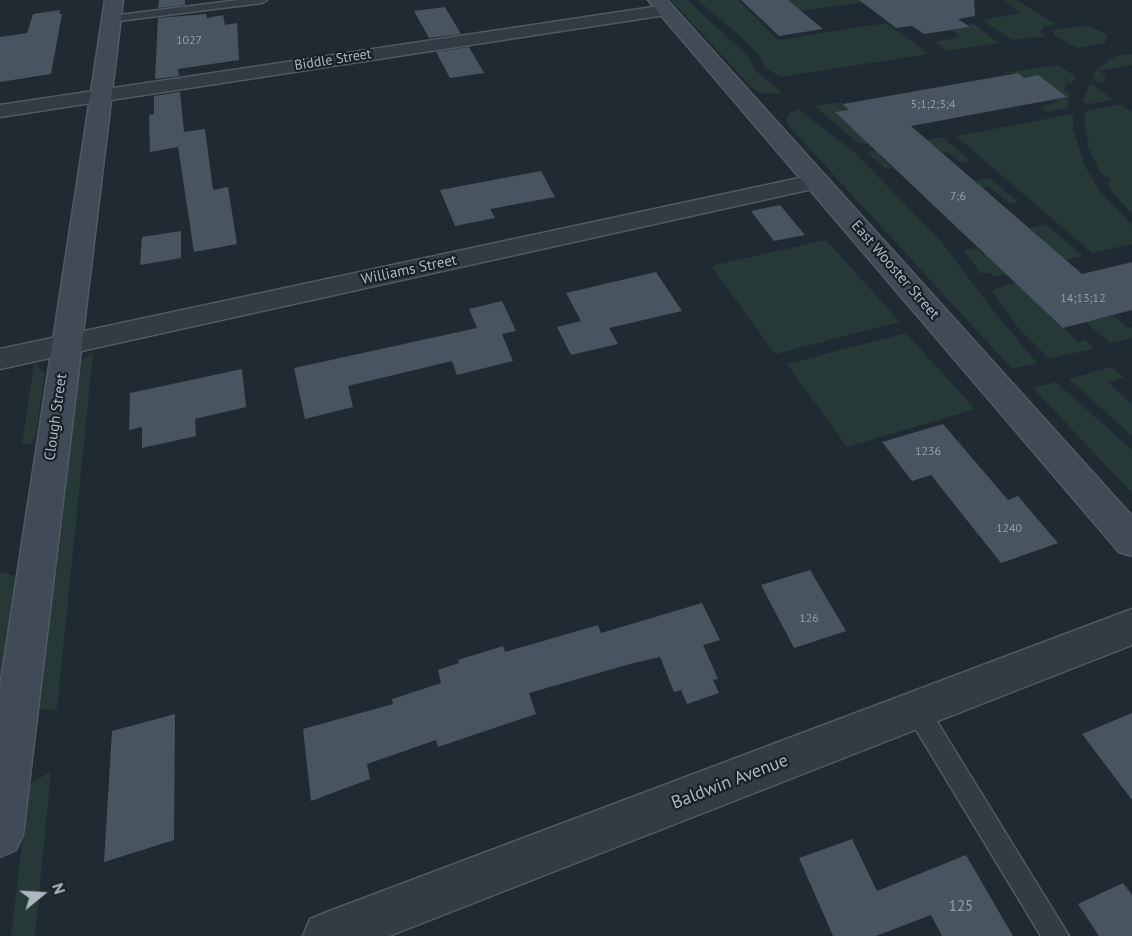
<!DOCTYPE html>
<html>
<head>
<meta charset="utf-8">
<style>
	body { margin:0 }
	#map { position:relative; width:1132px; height:936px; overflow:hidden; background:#202a33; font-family:"PT Sans",sans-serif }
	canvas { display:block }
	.north { position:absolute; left:12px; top:864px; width:60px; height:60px; -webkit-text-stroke:4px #192028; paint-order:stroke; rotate:72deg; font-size:16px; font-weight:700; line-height:24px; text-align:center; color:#adb6c1 }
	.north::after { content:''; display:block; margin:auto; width:21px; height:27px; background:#adb6c1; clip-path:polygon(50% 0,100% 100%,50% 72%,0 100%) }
</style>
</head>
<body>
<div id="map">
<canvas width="1132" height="936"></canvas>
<div class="north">N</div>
</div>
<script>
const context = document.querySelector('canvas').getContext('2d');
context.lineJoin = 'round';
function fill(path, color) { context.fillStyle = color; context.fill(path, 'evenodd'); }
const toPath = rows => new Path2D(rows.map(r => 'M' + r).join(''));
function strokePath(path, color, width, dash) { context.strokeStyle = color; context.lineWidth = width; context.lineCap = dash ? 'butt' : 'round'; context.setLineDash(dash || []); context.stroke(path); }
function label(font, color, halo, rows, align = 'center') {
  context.font = font + ' "PT Sans",sans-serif'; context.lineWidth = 4.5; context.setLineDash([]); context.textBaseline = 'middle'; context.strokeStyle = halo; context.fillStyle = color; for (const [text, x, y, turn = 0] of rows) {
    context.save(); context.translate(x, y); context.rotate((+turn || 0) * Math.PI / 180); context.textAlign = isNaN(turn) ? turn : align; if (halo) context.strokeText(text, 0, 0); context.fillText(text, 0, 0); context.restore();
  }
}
const green = toPath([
	[671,0,687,0,745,53,756,71,782,93,760,93,751,87],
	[697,0,738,0,778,40,886,23,929,54,780,77,765,67,759,55,738,34],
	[788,0,909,0,864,2,787,13],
	[1003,0,1016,0,1056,24,1044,27,1040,32,1045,36,1012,40,982,20,1021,13],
	[971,22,999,43,947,51,935,42,960,37,952,30,969,27],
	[1083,26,1092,27,1107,35,1105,43,1077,48,1054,35,1054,30],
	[1132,54,1132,65,1099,71,1107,76,1103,77,1107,80,1101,82,1118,93,1092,78,1097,69,1117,55],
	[1058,65,1075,76,1072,84,1066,83,1065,91,1070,93,1067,108,1046,112,1040,107,1058,102,1038,75,1024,78,1018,73,1003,73],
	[1090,83,1114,100,1089,104,1083,102],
	[841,102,849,110,836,113,860,135,872,133,901,137,866,144,857,142,814,106],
	[1120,104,1132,112,1132,214,1112,192,1108,184,1111,180,1100,172,1088,147,1087,138,1091,137,1086,135,1084,115,1088,111],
	[798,109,854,152,940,240,992,309,1037,363,1012,369,786,123,788,114],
	[1073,114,1073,129,1085,166,1098,189,1132,225,1132,244,1092,253,956,136],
	[942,137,971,161,962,163,948,152,943,153,935,147,880,156,892,168,886,169,867,152],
	[990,178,1018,202,1010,204,989,186,983,188,975,181],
	[1045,224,1083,256,994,277,990,273,980,273,964,250,976,248,984,255,1041,238,1029,228],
	[826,240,900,322,775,354,711,266],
	[1017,282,1078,342,1085,340,1094,348,1050,359,1019,329,991,290],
	[1113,315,1127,328,1132,327,1132,338,1110,343,1085,322],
	[906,333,975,409,847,447,787,364],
	[93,352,57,710,40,709,77,368,78,363],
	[34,364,45,373,36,434,31,444,22,444],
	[1111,367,1124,377,1108,382,1132,405,1132,436,1069,379],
	[1056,382,1132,450,1132,493,1033,388],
	[0,572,15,576,0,677],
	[51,771,35,936,11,936,29,785]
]);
const building = toPath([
	[159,0,185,0,185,5,158,8],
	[741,0,788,0,823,29,779,36],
	[859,0,974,0,975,16,958,19,970,27,924,34,912,26,896,28],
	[445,7,461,34,429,38,414,11],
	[60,10,59,14,62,14,51,74,0,82,0,37,27,33,33,14],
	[206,14,207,18,223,15,225,25,237,23,239,60,178,69,179,76,155,79,158,18],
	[469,47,484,73,450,78,436,52],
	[1018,73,1024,78,1038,75,1067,97,911,126,1082,274,1132,262,1132,310,1063,328,835,112,849,110,843,104],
	[180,92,184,132,205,129,213,190,228,187,237,244,194,252,178,147,150,152,149,115,154,114,154,96],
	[541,171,555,197,490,209,495,218,455,226,440,190],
	[780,205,805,235,774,241,751,211],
	[181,231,181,258,140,265,142,237],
	[656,272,682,311,609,328,618,344,571,355,557,327,581,321,566,293],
	[502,301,516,331,502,334,513,361,457,375,452,361,348,386,353,407,305,419,294,368,477,328,469,309],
	[242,369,246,407,195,419,196,436,142,448,142,427,129,430,130,393],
	[943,424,1008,500,1018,496,1058,543,1001,563,931,475,912,481,882,442],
	[810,570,846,631,794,648,761,585],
	[702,603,720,640,703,645,718,679,713,680,719,693,687,704,681,690,674,692,660,657,630,664,529,693,536,714,438,747,436,740,367,764,370,779,311,801,303,729,393,704,392,699,441,683,438,670,459,663,458,660,503,646,505,652,598,625,601,633],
	[1132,713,1132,800,1082,734],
	[175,714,174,840,104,862,112,731],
	[852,839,877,891,966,855,1013,936,942,936,931,915,876,936,833,936,799,858],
	[1123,883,1132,895,1132,936,1099,936,1078,904]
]);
const lane = toPath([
	[239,0,267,0,262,3,111,22,106,19,111,16,239,0],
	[917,699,925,702,1069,936,1041,936,909,718,906,710,909,702,917,699]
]);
const street = toPath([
	[666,5,675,10,672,14,0,117,0,105,666,5],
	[818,174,826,176,830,181,826,186,0,369,0,349,818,174],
	[1132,609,1132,645,389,936,303,936,310,919,327,912,1132,609]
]);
const secondary = toPath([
	[105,0,123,0,23,834,16,850,0,857,0,687,105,0],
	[648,0,667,0,1132,516,1132,556,1119,552,648,0]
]);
const numberNames = [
	["1027",189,41],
	["5;1;2;3;4",933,105],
	["7;6",958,197],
	["14;13;12",1083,299],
	["1236",928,452],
	["1240",1009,529],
	["126",809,619]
];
const farStreetnames = [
	["Biddle Street",333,60,-9]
];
const streetNames = [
	["Williams Street",409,270,-12],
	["East Wooster Street",895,270,49],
	["Clough Street",56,417,-82]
];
const nearNumbernames = [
	["125",961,907]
];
const nearStreetnames = [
	["Baldwin Avenue",730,782,-21]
];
fill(green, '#263937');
fill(building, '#48545f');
strokePath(lane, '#515962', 3);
strokePath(street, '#515962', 3);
strokePath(secondary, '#515962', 3);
fill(lane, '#333b44');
fill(street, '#333b44');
fill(secondary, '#414b57');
label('12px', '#949ea8', null, numberNames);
label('14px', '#adb6c1', '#192028', farStreetnames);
label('15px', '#adb6c1', '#192028', streetNames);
label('15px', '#949ea8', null, nearNumbernames);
label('18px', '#adb6c1', '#192028', nearStreetnames);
</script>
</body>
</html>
